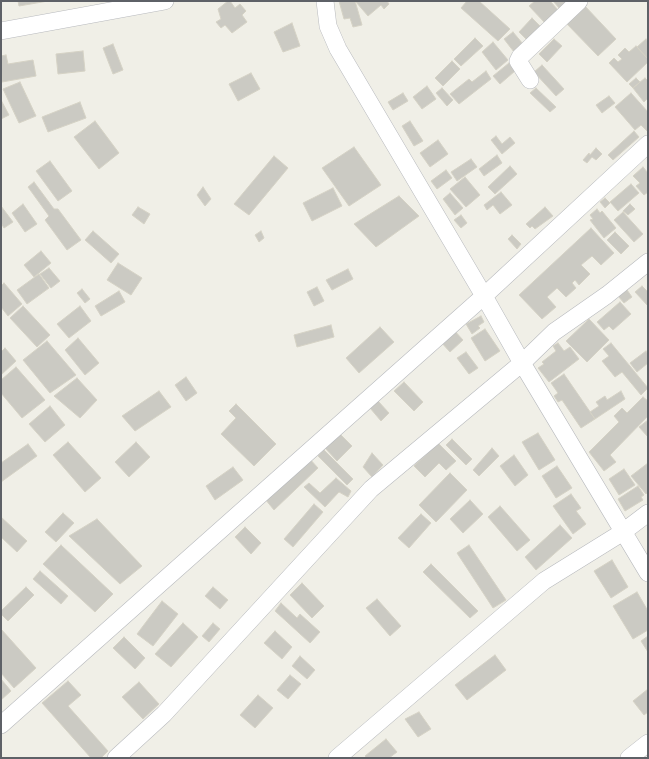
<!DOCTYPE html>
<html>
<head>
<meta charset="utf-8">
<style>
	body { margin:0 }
	#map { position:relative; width:649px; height:759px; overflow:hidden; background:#f0efe7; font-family:"Public Sans",sans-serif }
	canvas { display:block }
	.frame { position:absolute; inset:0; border:2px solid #5e6167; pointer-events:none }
</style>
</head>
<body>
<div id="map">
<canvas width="649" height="759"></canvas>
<div class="frame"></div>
</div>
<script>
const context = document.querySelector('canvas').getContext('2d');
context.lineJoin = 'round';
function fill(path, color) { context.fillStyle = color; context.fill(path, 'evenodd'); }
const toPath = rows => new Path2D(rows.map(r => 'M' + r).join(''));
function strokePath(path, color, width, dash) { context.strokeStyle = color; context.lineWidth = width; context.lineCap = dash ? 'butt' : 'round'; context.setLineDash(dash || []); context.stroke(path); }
const building = toPath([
	[18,1,48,1,19,6,18,1],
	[228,1,230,1,235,8,240,4,246,11,242,15,247,22,232,33,225,25,221,28,216,22,221,19,218,9,228,1],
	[339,1,355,1,362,25,353,27,350,18,344,19,339,1],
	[357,1,387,1,389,4,384,9,381,5,368,16,356,2,357,1],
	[467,1,479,1,510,29,498,41,461,8,467,1],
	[535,1,550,1,558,10,545,23,529,6,535,1],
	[553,1,569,1,560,9,553,1],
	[584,5,616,39,598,56,565,22,584,5],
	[532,18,544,30,530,43,519,32,532,18],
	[292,23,300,46,283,52,274,32,292,23],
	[513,32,523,44,514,52,504,39,513,32],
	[475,38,483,46,461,66,454,59,475,38],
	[554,39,562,46,547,62,539,54,554,39],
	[646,39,648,42,648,59,637,47,646,39],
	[493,42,508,60,496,70,482,52,493,42],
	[113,44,123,70,113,74,103,48,113,44],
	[636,46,648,59,648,62,627,82,609,63,614,58,618,62,622,59,618,55,625,48,629,52,636,46],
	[83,51,85,71,58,74,56,54,83,51],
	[6,55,8,64,33,60,36,76,2,82,1,56,6,55],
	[452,61,460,69,443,86,435,78,452,61],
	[509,63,515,71,500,84,493,76,509,63],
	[542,65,564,89,556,96,534,72,542,65],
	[486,71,491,79,459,104,450,94,469,79,472,82,486,71],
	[251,73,260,89,238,101,229,84,251,73],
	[636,78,640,82,633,88,629,84,636,78],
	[645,78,648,81,648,98,644,102,633,88,645,78],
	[20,82,36,116,19,123,3,89,20,82],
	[427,86,436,99,422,109,413,97,427,86],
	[442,88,453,100,447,106,436,93,442,88],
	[536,88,556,107,550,112,530,93,536,88],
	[403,93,408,101,393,110,388,102,403,93],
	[631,93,648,112,648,132,641,125,635,130,615,107,631,93],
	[609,96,615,103,602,113,596,105,609,96],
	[1,100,9,115,1,119,1,100],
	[80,102,86,118,48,132,42,117,80,102],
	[95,121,119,153,99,169,74,137,95,121],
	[410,121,423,141,414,146,402,126,410,121],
	[634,131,639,137,613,160,608,155,634,131],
	[496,136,502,144,510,137,515,143,502,154,491,140,496,136],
	[438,140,448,154,430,167,420,153,438,140],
	[354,147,381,185,349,206,322,168,354,147],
	[596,148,602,154,596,160,592,157,587,163,583,160,589,153,590,155,596,148],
	[497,155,502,163,484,176,479,169,497,155],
	[274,156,288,168,249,215,234,204,274,156],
	[471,159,477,167,457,181,451,172,471,159],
	[50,161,72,191,58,201,36,171,50,161],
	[510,166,517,174,495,194,488,187,510,166],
	[643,167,648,173,648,192,644,195,636,186,640,183,633,176,643,167],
	[446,170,452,178,437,189,431,181,446,170],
	[465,177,480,195,466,207,450,189,465,177],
	[34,182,54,209,58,209,81,240,67,250,45,220,49,216,28,187,34,182],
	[631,184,639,193,618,211,610,202,631,184],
	[203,187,211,199,205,206,197,195,203,187],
	[333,188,342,206,312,221,303,203,333,188],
	[501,192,512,205,500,214,493,205,487,210,484,205,501,192],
	[450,193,463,208,455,215,443,199,450,193],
	[399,196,419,216,376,247,354,224,399,196],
	[605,198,610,203,605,208,600,202,605,198],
	[23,204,37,224,25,232,12,213,23,204],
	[630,204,635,209,628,215,623,211,630,204],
	[1,206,13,222,4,228,1,223,1,206],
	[138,207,150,214,144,224,132,215,138,207],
	[545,207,553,216,535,229,532,226,530,228,526,224,545,207],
	[597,209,600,213,602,211,616,228,604,238,590,220,593,219,590,215,597,209],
	[623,212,643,234,634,242,614,220,623,212],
	[461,215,467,223,461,228,454,220,461,215],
	[591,228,614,253,601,265,592,256,581,265,590,274,579,285,575,280,572,283,576,288,566,297,557,288,547,297,556,307,542,319,519,295,591,228],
	[93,231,119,254,111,263,85,240,93,231],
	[261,231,264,238,259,242,255,235,261,231],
	[615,232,629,246,621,254,607,240,615,232],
	[512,235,521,244,517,249,508,239,512,235],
	[41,251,51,263,34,277,24,265,41,251],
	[118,263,142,278,131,295,107,280,118,263],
	[49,268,60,281,51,288,40,274,49,268],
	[348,269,353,279,332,290,326,280,348,269],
	[39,274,49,288,27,304,17,290,39,274],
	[4,283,22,304,8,316,1,307,1,286,4,283],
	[642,286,648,292,648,306,635,292,642,286],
	[317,287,324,301,314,306,307,292,317,287],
	[82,289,90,299,85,303,77,293,82,289],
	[627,290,632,297,624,303,618,296,627,290],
	[119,291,125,302,101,316,95,306,119,291],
	[620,302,631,314,613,330,609,326,604,330,597,322,620,302],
	[23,306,50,335,37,347,10,318,23,306],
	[80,306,91,321,69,338,57,324,80,306],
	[481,316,484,322,478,326,480,328,472,334,466,324,481,316],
	[589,319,609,340,587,362,566,341,589,319],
	[331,325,334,337,297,347,294,335,331,325],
	[380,327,394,342,359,373,346,358,380,327],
	[453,329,463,340,450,352,440,341,453,329],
	[485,329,500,351,485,361,471,338,485,329],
	[78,338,99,363,85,375,65,350,78,338],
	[47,341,76,375,50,393,23,360,47,341],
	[558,343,564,351,570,347,579,359,549,382,538,368,544,364,542,362,556,351,553,346,558,343],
	[611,343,648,388,641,395,622,372,615,377,602,361,609,356,603,349,611,343],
	[5,348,16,361,1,375,1,352,5,348],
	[646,351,648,354,648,363,637,372,630,363,646,351],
	[466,352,478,368,469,374,457,358,466,352],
	[16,367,45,400,22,418,1,393,1,380,16,367],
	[564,374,595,419,581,428,562,400,558,402,554,396,558,393,551,383,564,374],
	[186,377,197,393,186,401,175,385,186,377],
	[77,378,97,400,80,418,54,396,77,378],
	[404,382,423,402,414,411,394,391,404,382],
	[159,391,171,407,135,431,122,416,159,391],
	[621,391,625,399,595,419,590,412,599,406,596,402,605,396,607,400,621,391],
	[643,397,648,401,648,416,610,455,616,462,604,471,589,452,619,422,614,416,622,408,627,413,643,397],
	[378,401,389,413,381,421,370,408,378,401],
	[236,404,276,444,254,466,221,434,236,418,229,411,236,404],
	[50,406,65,425,45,442,29,424,50,406],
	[648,420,648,437,639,427,648,420],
	[538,433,555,460,539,470,522,442,538,433],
	[340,434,352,446,337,461,325,448,340,434],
	[452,439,472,459,466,465,446,445,452,439],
	[68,442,101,478,85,492,53,455,68,442],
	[136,442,150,457,129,477,115,462,136,442],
	[438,443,456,461,446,470,439,463,425,477,414,466,438,443],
	[28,444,37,456,1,482,1,463,28,444],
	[492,448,499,456,479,476,473,470,492,448],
	[324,450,353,479,347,485,318,456,324,450],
	[372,453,383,465,372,477,363,467,372,453],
	[514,455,528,475,515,486,500,466,514,455],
	[308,457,318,468,274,510,265,499,308,457],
	[648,463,648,492,646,494,631,476,648,463],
	[557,466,572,488,556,498,542,476,557,466],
	[233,467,243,480,215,500,206,486,233,467],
	[624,469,635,485,619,495,609,479,624,469],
	[450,473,467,490,436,522,419,505,450,473],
	[336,478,351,491,348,497,339,492,325,507,304,487,309,483,320,493,336,478],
	[638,486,644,495,641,497,643,500,625,511,618,499,638,486],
	[571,494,581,508,576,511,586,524,573,534,553,506,571,494],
	[470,500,483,514,463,533,450,519,470,500],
	[314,504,323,512,293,547,284,539,314,504],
	[500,506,530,540,517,551,488,517,500,506],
	[63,513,74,523,56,542,45,532,63,513],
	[421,514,431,523,409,548,398,538,421,514],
	[1,517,27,541,17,552,1,537,1,517],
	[97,519,142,566,120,584,69,536,97,519],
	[560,525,572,538,536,570,525,557,560,525],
	[245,527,261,543,251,554,235,537,245,527],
	[61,545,113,594,95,612,43,564,61,545],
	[469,545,506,600,493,608,457,553,469,545],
	[612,560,628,587,611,598,594,571,612,560],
	[431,564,478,611,470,618,423,572,431,564],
	[40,571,68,596,61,604,33,579,40,571],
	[302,583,324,606,312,618,290,595,302,583],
	[26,587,34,595,8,621,1,614,1,611,26,587],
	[213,587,228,600,220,609,205,596,213,587],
	[637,592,648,611,648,630,633,639,613,606,637,592],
	[377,599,401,626,390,636,366,608,377,599],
	[162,601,178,614,153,646,137,634,162,601],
	[281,603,297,618,300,614,320,632,310,643,275,611,281,603],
	[183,623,198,637,171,667,155,654,183,623],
	[213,623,220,629,209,642,202,636,213,623],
	[1,629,36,668,14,688,1,673,1,629],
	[275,631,292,647,282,659,264,643,275,631],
	[648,636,648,652,641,641,648,636],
	[124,637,145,658,135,669,113,648,124,637],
	[495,655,506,670,467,700,455,685,495,655],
	[300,656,315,670,307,679,292,666,300,656],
	[290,675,301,684,288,699,277,690,290,675],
	[1,679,11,691,1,700,1,679],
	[68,681,81,695,68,706,108,751,101,758,91,758,42,703,68,681],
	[139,682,159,704,143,719,122,697,139,682],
	[648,689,648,712,644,715,633,701,648,689],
	[258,695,273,708,255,728,240,715,258,695],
	[419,712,431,729,418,737,405,719,419,712],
	[386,739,397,752,389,758,367,758,365,756,386,739]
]);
const minor = toPath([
	[325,1,328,26,338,49,484,296,522,363,648,573],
	[1,31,165,1],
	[530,80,520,64,518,61,520,57,579,1],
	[1,725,484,296,648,144],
	[116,758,164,714,371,489,522,363,554,332,607,295,648,262],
	[337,758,544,581,623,532,648,513],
	[629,758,648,743]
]);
fill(building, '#cbcac3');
strokePath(building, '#d5d2c5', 1);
strokePath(minor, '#b7b9bd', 18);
strokePath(minor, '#fff', 17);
</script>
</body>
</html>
